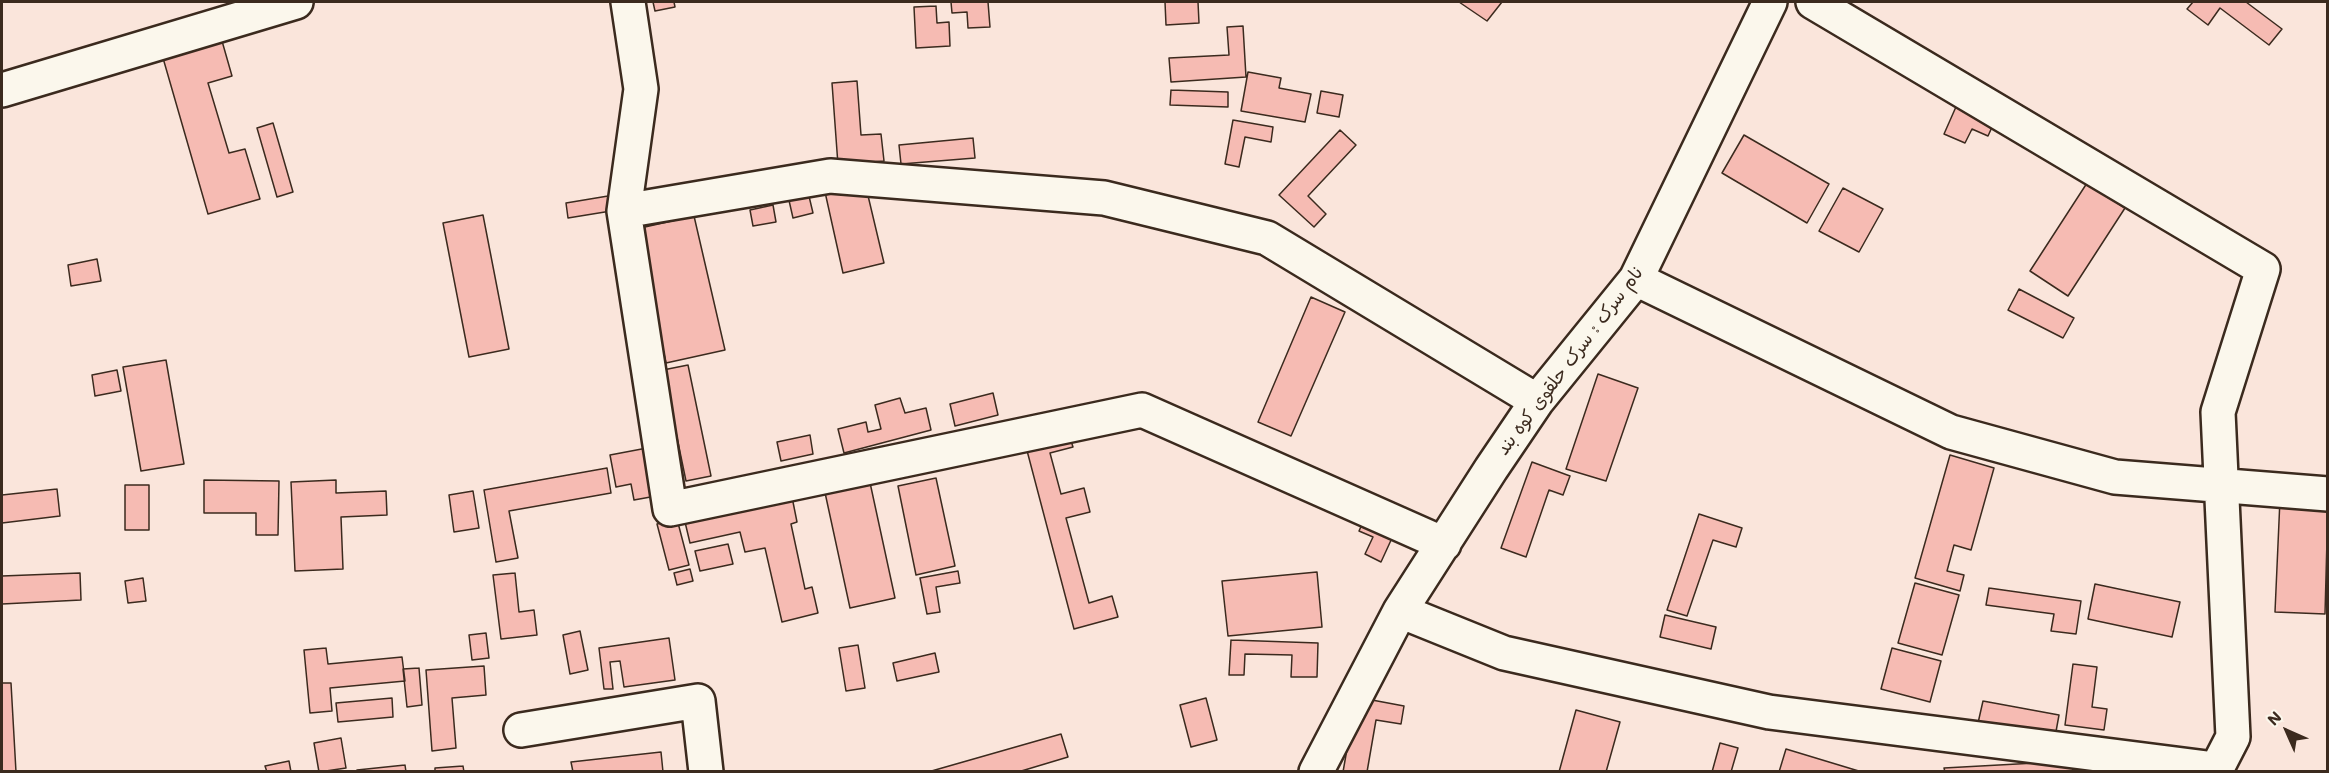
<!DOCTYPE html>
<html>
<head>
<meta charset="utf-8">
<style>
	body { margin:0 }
	#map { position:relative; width:2329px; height:773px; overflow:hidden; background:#fae5db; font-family:Mali,sans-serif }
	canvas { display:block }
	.frame { position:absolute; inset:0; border:3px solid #3b2a1e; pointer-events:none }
	.north { position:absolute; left:2257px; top:701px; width:60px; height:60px; -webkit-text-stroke:4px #fbf7ec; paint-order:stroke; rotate:315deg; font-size:16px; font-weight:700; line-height:24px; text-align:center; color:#3b2a1e }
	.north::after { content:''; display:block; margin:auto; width:21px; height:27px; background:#3b2a1e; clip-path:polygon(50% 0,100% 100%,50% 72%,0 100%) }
</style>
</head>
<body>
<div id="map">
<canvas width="2329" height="773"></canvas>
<div class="frame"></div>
<div class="north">N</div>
</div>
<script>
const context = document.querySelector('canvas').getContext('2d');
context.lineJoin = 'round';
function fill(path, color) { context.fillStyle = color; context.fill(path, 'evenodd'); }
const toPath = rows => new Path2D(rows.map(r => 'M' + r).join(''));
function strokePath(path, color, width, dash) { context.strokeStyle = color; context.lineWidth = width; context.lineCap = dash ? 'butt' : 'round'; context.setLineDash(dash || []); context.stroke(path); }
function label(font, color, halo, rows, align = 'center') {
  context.font = font + ' Mali,"Playpen Sans Arabic",sans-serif'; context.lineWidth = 6; context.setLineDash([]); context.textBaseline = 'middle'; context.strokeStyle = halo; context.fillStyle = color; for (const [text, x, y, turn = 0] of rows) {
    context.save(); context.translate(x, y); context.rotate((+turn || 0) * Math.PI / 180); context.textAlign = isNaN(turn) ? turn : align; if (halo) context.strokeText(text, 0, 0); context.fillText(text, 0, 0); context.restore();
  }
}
const building = toPath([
	[653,2,674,2,675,7,655,11,653,2],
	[951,2,988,2,990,27,968,28,967,12,952,13,951,2],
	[1165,2,1198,2,1199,23,1166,25,1165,2],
	[1459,2,1502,2,1487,21,1459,2],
	[2193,2,2246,2,2282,29,2269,45,2220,8,2208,25,2187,9,2193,2],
	[936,6,937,23,949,22,950,46,916,48,914,7,936,6],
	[1243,26,1246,77,1171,82,1169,58,1229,55,1227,27,1243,26],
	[222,41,232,76,208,83,229,153,245,149,260,199,208,214,163,58,222,41],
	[1248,72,1281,78,1279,88,1311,94,1305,122,1241,111,1248,72],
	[857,81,861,135,881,134,884,161,838,165,832,83,857,81],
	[1171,90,1228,92,1228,107,1170,105,1171,90],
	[1321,91,1343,95,1339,117,1317,113,1321,91],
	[1959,100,1997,116,1988,136,1972,129,1965,143,1944,134,1959,100],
	[1233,120,1273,127,1271,142,1245,137,1239,167,1225,164,1233,120],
	[273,123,293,192,277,197,257,128,273,123],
	[1340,130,1356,145,1308,196,1326,214,1314,227,1279,195,1340,130],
	[1744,135,1829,184,1807,223,1722,173,1744,135],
	[973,138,975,158,901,164,899,145,973,138],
	[865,183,884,263,843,273,825,192,865,183],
	[2087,183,2125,208,2068,296,2030,271,2087,183],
	[1843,188,1883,209,1859,252,1819,231,1843,188],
	[808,192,813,213,793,218,788,196,808,192],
	[608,196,611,211,568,218,566,203,608,196],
	[773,205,776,222,753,226,750,210,773,205],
	[483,215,509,349,469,357,443,223,483,215],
	[694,216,725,350,666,363,636,229,694,216],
	[97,259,101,281,71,286,68,265,97,259],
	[2019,289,2074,318,2063,338,2008,310,2019,289],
	[1311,297,1345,312,1291,436,1258,422,1311,297],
	[166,360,184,464,141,471,123,367,166,360],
	[688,365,711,476,686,481,663,370,688,365],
	[117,370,121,391,95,396,92,375,117,370],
	[1598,374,1638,388,1606,481,1566,469,1598,374],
	[993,393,998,415,955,426,950,404,993,393],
	[900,398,905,413,926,408,931,430,844,453,838,429,866,422,868,432,881,429,875,405,900,398],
	[1068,432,1073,447,1050,453,1061,494,1084,488,1090,512,1066,518,1089,603,1112,596,1118,617,1074,629,1025,443,1068,432],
	[810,435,813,454,781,461,777,442,810,435],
	[647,448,656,496,634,500,631,484,616,487,610,455,647,448],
	[1950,455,1994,468,1971,550,1954,545,1947,571,1964,575,1960,591,1915,578,1950,455],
	[1532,462,1570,476,1563,495,1549,490,1526,557,1501,548,1532,462],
	[607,468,611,493,509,511,518,558,496,562,484,490,607,468],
	[869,478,895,598,850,608,824,488,869,478],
	[936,478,955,566,916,575,898,486,936,478],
	[204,480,279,481,278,535,256,535,256,513,204,513,204,480],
	[336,480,336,493,386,491,387,515,341,517,343,569,295,571,291,482,336,480],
	[125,485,149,485,149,530,125,530,125,485],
	[57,489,60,516,2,523,2,495,57,489],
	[473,491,479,528,454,532,449,495,473,491],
	[792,497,797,522,791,524,805,589,812,587,818,613,782,622,765,548,745,552,740,532,690,543,685,522,792,497],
	[2280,499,2328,502,2325,614,2275,612,2280,499],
	[1368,511,1398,525,1381,562,1365,554,1373,537,1359,531,1368,511],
	[1699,514,1742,528,1736,547,1713,540,1687,616,1667,610,1699,514],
	[677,519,689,565,669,570,657,524,677,519],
	[728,544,733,564,700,571,695,551,728,544],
	[690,569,693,581,677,585,674,573,690,569],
	[958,571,960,583,936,587,940,612,927,614,920,578,958,571],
	[1317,572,1322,627,1228,636,1222,581,1317,572],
	[80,573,81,600,2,604,2,576,80,573],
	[515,573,519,612,534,610,537,635,501,639,493,575,515,573],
	[143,578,146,601,128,603,125,581,143,578],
	[1915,583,1959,595,1942,655,1898,643,1915,583],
	[2095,584,2180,602,2172,637,2088,619,2095,584],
	[1989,588,2081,601,2076,634,2051,631,2054,614,1986,605,1989,588],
	[1665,615,1716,627,1711,649,1660,637,1665,615],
	[580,631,588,670,570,674,563,635,580,631],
	[486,633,489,658,472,660,469,635,486,633],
	[669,638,675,680,624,687,620,661,610,662,613,689,604,689,599,648,669,638],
	[1231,640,1318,643,1317,677,1291,677,1292,655,1245,654,1244,675,1229,675,1231,640],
	[858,645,865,688,846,691,839,648,858,645],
	[326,648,328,664,402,657,405,681,330,688,332,711,310,713,304,650,326,648],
	[1892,648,1941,661,1930,702,1881,689,1892,648],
	[935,653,939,672,897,681,893,663,935,653],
	[2073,664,2097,667,2092,707,2107,709,2104,730,2065,725,2073,664],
	[484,666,486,695,452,698,456,748,432,751,426,670,484,666],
	[419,668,422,705,407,707,403,669,419,668],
	[2,683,11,683,16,772,2,772,2,683],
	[1356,697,1404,706,1401,724,1376,720,1367,772,1343,772,1356,697],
	[392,698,393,717,338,722,336,703,392,698],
	[1206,698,1217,740,1191,747,1180,705,1206,698],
	[1983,701,2059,715,2055,737,1978,723,1983,701],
	[1576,710,1620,722,1606,772,1559,772,1576,710],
	[1061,734,1068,757,1018,772,928,772,1061,734],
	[341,738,346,768,319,772,314,743,341,738],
	[1720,743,1738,748,1731,772,1712,772,1720,743],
	[1786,749,1862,772,1779,772,1786,749],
	[661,752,663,772,573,772,571,762,661,752],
	[289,761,291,772,267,772,265,766,289,761],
	[2072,761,2073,772,1945,772,1944,768,2072,761],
	[405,765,406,772,358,772,357,770,405,765],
	[463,766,464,772,435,772,435,768,463,766]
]);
const minor = toPath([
	[628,2,641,89,624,211,670,509,1142,410,1444,544],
	[1813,2,2263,269,2218,412,2233,737,2215,772],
	[2,90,296,2],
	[624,211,830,176,1104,198,1267,238,1537,401],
	[1636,279,1951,432,2115,477,2328,494],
	[1400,611,1504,653,1769,712,2215,769],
	[521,730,698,701,706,772],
	[1316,772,1400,611,1491,469,1537,401,1636,279,1770,2]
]);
const streetNames = [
	["نام سرک : سرک حلقوی کوه بند",1570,361,-53]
];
fill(building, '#f6bbb3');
strokePath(building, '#3b2a1e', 1.5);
strokePath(minor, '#3b2a1e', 38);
strokePath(minor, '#fbf7ec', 33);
label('18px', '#3b2a1e', '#fbf7ec', streetNames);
</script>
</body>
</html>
